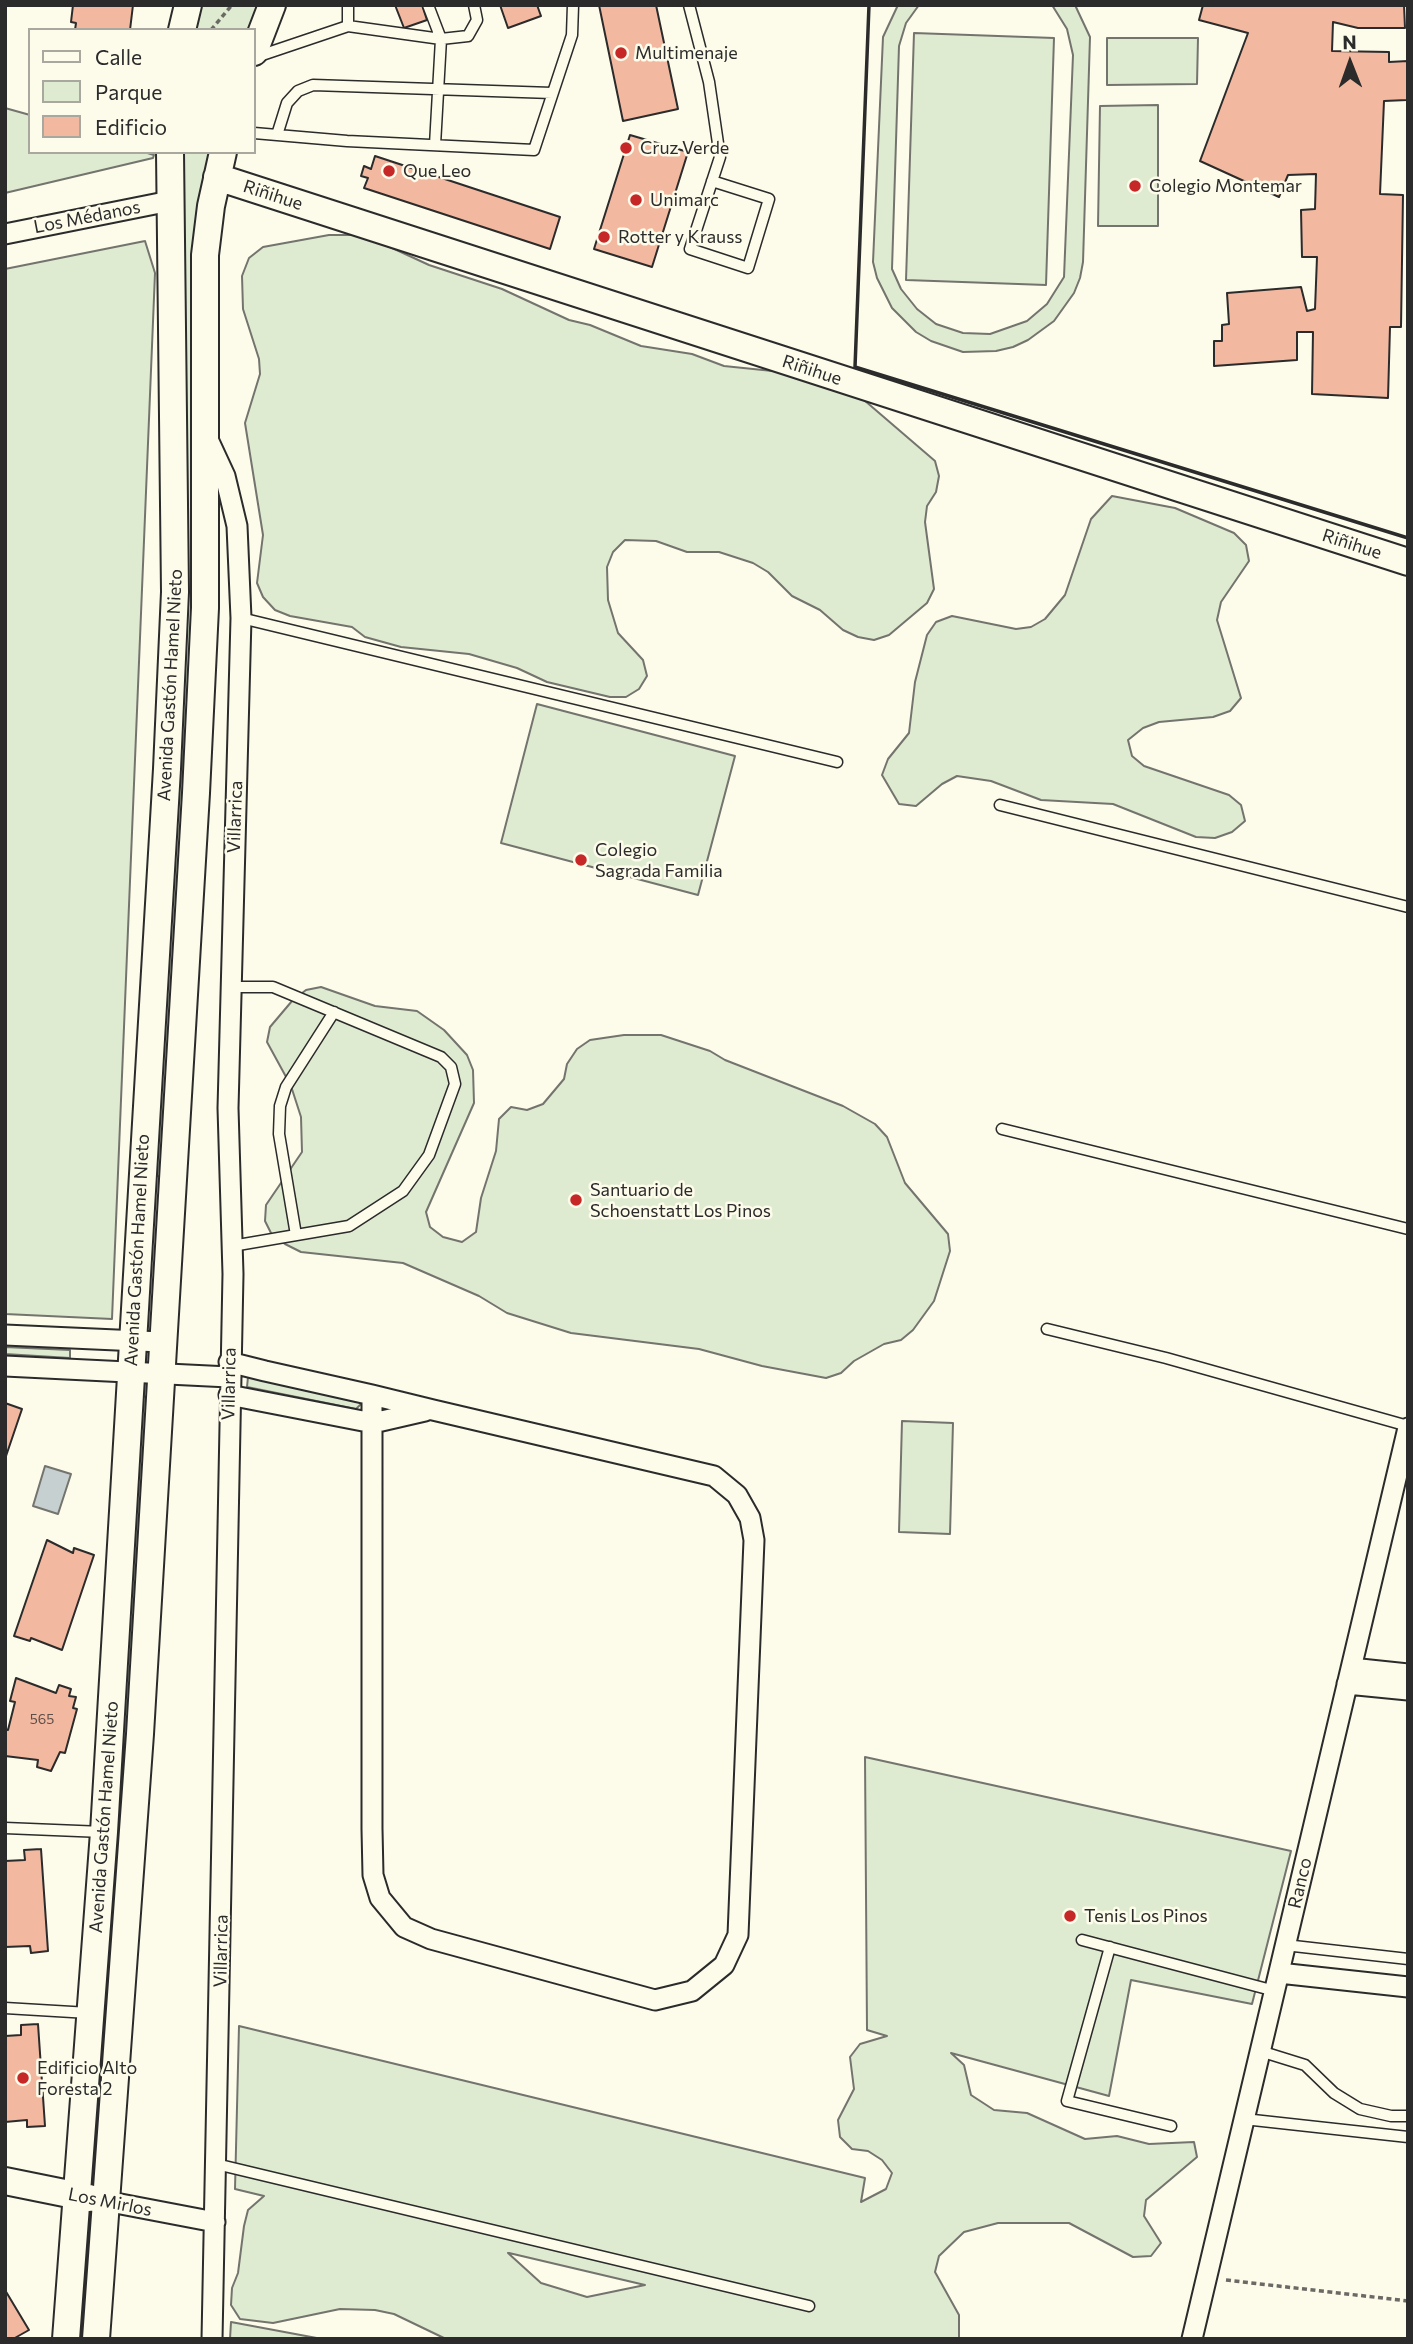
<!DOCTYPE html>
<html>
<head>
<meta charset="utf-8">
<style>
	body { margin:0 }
	#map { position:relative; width:1413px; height:2344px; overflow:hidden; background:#fdfbea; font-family:Commissioner,sans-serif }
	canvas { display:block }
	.frame { position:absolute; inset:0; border:7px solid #2b2b2b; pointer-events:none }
	.legend { position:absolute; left:28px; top:28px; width:228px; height:126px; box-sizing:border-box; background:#fdfbea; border:2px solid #a9a89e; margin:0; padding:9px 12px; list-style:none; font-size:21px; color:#2b2b2b }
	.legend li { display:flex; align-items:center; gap:14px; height:35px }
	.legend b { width:35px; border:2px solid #a9a89e }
	.north { position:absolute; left:1315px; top:28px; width:70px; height:70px; -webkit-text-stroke:5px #fdfbea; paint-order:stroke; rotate:359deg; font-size:19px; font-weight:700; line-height:28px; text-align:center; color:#2b2b2b }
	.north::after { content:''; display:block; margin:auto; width:24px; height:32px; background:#2b2b2b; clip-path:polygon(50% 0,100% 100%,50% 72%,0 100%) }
</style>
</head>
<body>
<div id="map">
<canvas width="1413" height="2344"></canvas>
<div class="frame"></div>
<ul class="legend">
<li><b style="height:9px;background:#fdfbea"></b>Calle</li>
<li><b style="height:19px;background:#deebd1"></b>Parque</li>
<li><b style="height:19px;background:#f2b8a0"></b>Edificio</li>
</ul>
<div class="north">N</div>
</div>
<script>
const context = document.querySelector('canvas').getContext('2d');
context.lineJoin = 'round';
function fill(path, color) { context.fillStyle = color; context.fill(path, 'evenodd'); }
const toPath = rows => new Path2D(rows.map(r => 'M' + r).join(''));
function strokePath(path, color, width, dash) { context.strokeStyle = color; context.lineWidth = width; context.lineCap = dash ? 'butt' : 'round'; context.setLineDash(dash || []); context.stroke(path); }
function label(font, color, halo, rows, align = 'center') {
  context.font = font + ' Commissioner,sans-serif'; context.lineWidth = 5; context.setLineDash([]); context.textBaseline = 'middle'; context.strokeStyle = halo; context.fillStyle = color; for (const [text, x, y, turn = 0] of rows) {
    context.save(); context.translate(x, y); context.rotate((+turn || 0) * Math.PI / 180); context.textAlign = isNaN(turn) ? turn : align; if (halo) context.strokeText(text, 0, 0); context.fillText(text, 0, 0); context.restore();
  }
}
const green = toPath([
	[200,5,259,5,249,30,195,30,200,5],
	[898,5,919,5,906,23,899,46,892,269,901,289,917,309,936,324,963,333,990,334,1027,321,1047,304,1064,277,1073,55,1067,29,1052,5,1075,5,1090,37,1083,262,1080,278,1074,293,1054,321,1028,340,1013,347,996,351,963,352,931,341,916,332,892,308,877,278,873,262,883,37,898,5],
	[914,33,1054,38,1046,285,906,280,914,33],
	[1107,38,1198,38,1197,84,1107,85,1107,38],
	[1158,105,1158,226,1098,226,1100,106,1158,105],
	[5,108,30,115,30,152,144,152,154,155,153,158,5,193,5,108],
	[184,152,211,152,195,626,162,1177,157,1176,155,1129,184,152],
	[329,235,364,235,429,265,502,289,569,320,590,325,641,346,692,354,724,366,792,373,857,394,935,461,939,476,936,492,927,506,925,522,934,589,927,603,889,635,874,640,858,637,843,630,820,610,792,596,768,572,753,563,719,552,687,552,656,541,625,540,613,552,607,567,608,600,618,633,643,660,647,676,639,689,626,697,610,697,547,682,517,668,469,654,401,647,365,637,352,627,290,616,275,610,263,597,257,583,263,535,245,423,260,374,259,359,243,309,242,276,249,258,263,247,329,235],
	[145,241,155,273,112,1319,5,1314,5,269,145,241],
	[1112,496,1175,508,1234,533,1246,545,1249,561,1221,602,1217,620,1241,698,1230,711,1213,717,1159,722,1143,728,1128,740,1132,756,1144,766,1229,795,1241,805,1245,821,1232,832,1215,838,1196,837,1113,804,1041,800,991,781,957,776,942,784,916,806,899,804,882,775,888,759,909,733,915,682,927,635,936,622,952,616,1016,629,1031,627,1045,619,1065,595,1091,519,1112,496],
	[537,704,735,756,698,895,501,843,537,704],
	[321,987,375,1006,417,1011,444,1030,467,1055,473,1070,474,1103,426,1212,430,1227,443,1237,462,1242,476,1232,481,1198,496,1151,499,1119,511,1107,527,1110,543,1104,564,1079,567,1064,577,1049,590,1040,624,1035,661,1035,710,1051,725,1060,843,1106,875,1124,887,1137,905,1183,948,1234,950,1251,934,1301,913,1330,901,1340,884,1344,854,1361,841,1373,826,1378,762,1366,699,1349,571,1333,507,1313,479,1296,403,1263,301,1252,285,1244,272,1235,265,1221,266,1205,302,1152,301,1117,291,1086,267,1042,270,1027,292,1001,306,990,321,987],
	[5,1347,70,1350,70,1358,5,1354,5,1347],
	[248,1377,359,1399,361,1404,356,1409,247,1387,248,1377],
	[142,1394,147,1399,126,1785,96,2184,86,2183,142,1394],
	[902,1421,953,1423,950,1534,899,1532,902,1421],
	[865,1757,1291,1851,1252,2004,1131,1980,1109,2096,951,2053,964,2065,971,2095,994,2110,1027,2113,1085,2139,1117,2136,1149,2144,1194,2142,1197,2157,1146,2200,1144,2216,1161,2243,1151,2256,1133,2257,1069,2223,998,2223,964,2232,939,2256,935,2272,959,2315,959,2339,446,2339,394,2314,375,2310,340,2309,273,2323,240,2319,231,2305,232,2288,238,2273,244,2226,248,2210,264,2196,235,2189,239,2026,865,2178,861,2202,886,2189,892,2173,882,2160,868,2151,852,2149,840,2137,838,2120,854,2089,850,2057,860,2044,887,2036,867,2030,865,1757],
	[508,2253,509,2253,645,2285,587,2297,541,2283,508,2253],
	[231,2322,322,2339,230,2339,231,2322]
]);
const water = toPath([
	[45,1466,71,1474,58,1514,33,1506,45,1466]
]);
const building = toPath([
	[73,5,133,5,130,30,75,30,76,23,71,22,73,5],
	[395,5,422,5,427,20,404,28,395,5],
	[500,5,537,5,541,16,508,28,500,5],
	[599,5,656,5,678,109,623,121,599,5],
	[1203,5,1404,5,1405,28,1358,28,1333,22,1332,51,1389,52,1389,62,1408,61,1407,100,1384,101,1380,194,1403,195,1401,327,1390,327,1388,398,1312,394,1313,332,1297,332,1297,360,1214,366,1214,341,1222,341,1222,325,1229,324,1227,293,1301,287,1307,311,1315,309,1317,257,1302,257,1301,210,1315,209,1316,174,1288,175,1279,197,1200,161,1248,33,1199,20,1203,5],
	[630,135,688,152,652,267,594,249,630,135],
	[375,156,560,217,550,249,364,188,368,178,361,176,364,166,371,169,375,156],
	[5,1403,22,1409,5,1459,5,1403],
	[47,1540,73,1553,74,1548,94,1555,62,1650,31,1638,30,1641,14,1636,47,1540],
	[16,1678,56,1693,59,1685,71,1689,69,1696,76,1697,73,1708,77,1709,65,1753,60,1752,51,1771,37,1767,38,1760,5,1756,5,1729,8,1730,15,1702,10,1701,16,1678],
	[41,1849,48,1951,31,1953,30,1946,5,1947,5,1861,25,1860,24,1850,41,1849],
	[38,2024,45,2126,27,2127,27,2120,5,2122,5,2036,21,2035,21,2025,38,2024],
	[5,2290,29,2330,13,2339,5,2339,5,2290]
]);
const path = toPath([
	[211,30,232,5],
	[1226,2280,1408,2301]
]);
const lane = toPath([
	[348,5,348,26],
	[428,5,441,39,435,145],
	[689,5,709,82,720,157,690,249,748,268,769,199,712,181],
	[256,57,348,26,441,39,468,36,477,20,474,5],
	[254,133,347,141,534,150,572,35,573,5],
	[277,135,287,103,298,91,313,85,552,93],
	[241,618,837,762],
	[1000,805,1408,907],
	[231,987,273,987,441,1057,451,1067,455,1084,429,1155,403,1191,349,1226,232,1246],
	[1002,1129,1408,1229],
	[296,1235,279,1134,280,1106,286,1087,334,1012],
	[1047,1329,1166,1358,1408,1426],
	[5,1828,103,1832],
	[1082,1940,1275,1991],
	[1285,1945,1408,1959],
	[1110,1947,1067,2101,1171,2126],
	[5,2008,89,2013],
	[1260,2051,1305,2065,1334,2093,1360,2109,1391,2116,1408,2116],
	[1244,2119,1408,2137],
	[216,2164,809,2306]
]);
const street = toPath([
	[5,234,170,201],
	[206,435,225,476,237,526,241,618,228,1108,233,1274,212,2339],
	[5,1335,161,1342],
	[229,1362,265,1371,372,1395,433,1410,714,1476,737,1495,750,1518,754,1540,738,1935,724,1965,692,1991,655,2000,431,1939,404,1927,380,1898,373,1875,372,1829,372,1395],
	[5,1366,229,1377],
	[229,1395,373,1423,425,1411],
	[1351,1668,1408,1674],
	[1347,1684,1408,1690],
	[1279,1973,1408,1987],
	[105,2201,215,2222],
	[1192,2339,1408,1428]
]);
const secondary = toPath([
	[182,30,188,5],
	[254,52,272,5],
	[217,177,1408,562],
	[5,2181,89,2198],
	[66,2339,104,1832,167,769,175,592,170,152],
	[96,2339,140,1734,196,793,205,608,205,255,211,206,223,152]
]);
const wall = toPath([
	[869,5,855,367,1408,538]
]);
const markers = [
	[621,53,7,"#c62828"],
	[626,148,7,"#c62828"],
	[389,171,7,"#c62828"],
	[1135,186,7,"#c62828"],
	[636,200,7,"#c62828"],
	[604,237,7,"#c62828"],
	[581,860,7,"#c62828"],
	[576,1200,7,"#c62828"],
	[1070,1916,7,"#c62828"],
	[23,2078,7,"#c62828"]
];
const numberNames = [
	["565",42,1719]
];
const poiNames = [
	["Multimenaje",635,53],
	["Cruz Verde",640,148],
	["Que Leo",403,171],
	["Colegio Montemar",1149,186],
	["Unimarc",650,200],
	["Rotter y Krauss",618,237],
	["Colegio",595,850],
	["Sagrada Familia",595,871],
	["Santuario de",590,1190],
	["Schoenstatt Los Pinos",590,1211],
	["Tenis Los Pinos",1084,1916],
	["Edificio Alto",37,2068],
	["Foresta 2",37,2089]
];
const streetNames = [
	["Riñihue",273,195,18],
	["Los Médanos",87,217,-11],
	["Riñihue",812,370,18],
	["Riñihue",1352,544,18],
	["Avenida Gastón Hamel Nieto",170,685,-87],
	["Villarrica",235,817,-88],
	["Avenida Gastón Hamel Nieto",137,1250,-87],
	["Villarrica",229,1384,-89],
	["Avenida Gastón Hamel Nieto",104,1817,-86],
	["Ranco",1300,1883,-77],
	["Villarrica",221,1951,-89],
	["Los Mirlos",110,2202,11]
];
fill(green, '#deebd1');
strokePath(green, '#74746e', 2);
fill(water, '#c7d0d0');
strokePath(water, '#74746e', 2);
fill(building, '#f2b8a0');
strokePath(building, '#2b2b2b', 2);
strokePath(lane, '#2b2b2b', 13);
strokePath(street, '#2b2b2b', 23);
strokePath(secondary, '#2b2b2b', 30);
strokePath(path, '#6a6964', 3.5, [5, 3.5]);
strokePath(lane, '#fdfbea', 10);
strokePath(street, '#fdfbea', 19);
strokePath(secondary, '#fdfbea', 26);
strokePath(wall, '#2b2b2b', 3.5);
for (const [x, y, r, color] of markers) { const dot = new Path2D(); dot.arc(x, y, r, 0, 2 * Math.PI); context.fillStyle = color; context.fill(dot); strokePath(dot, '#fdfbea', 2.5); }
label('14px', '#5d4e48', null, numberNames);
label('18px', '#2b2b2b', '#fdfbea', poiNames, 'left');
label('18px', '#2b2b2b', '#fdfbea', streetNames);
</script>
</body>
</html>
